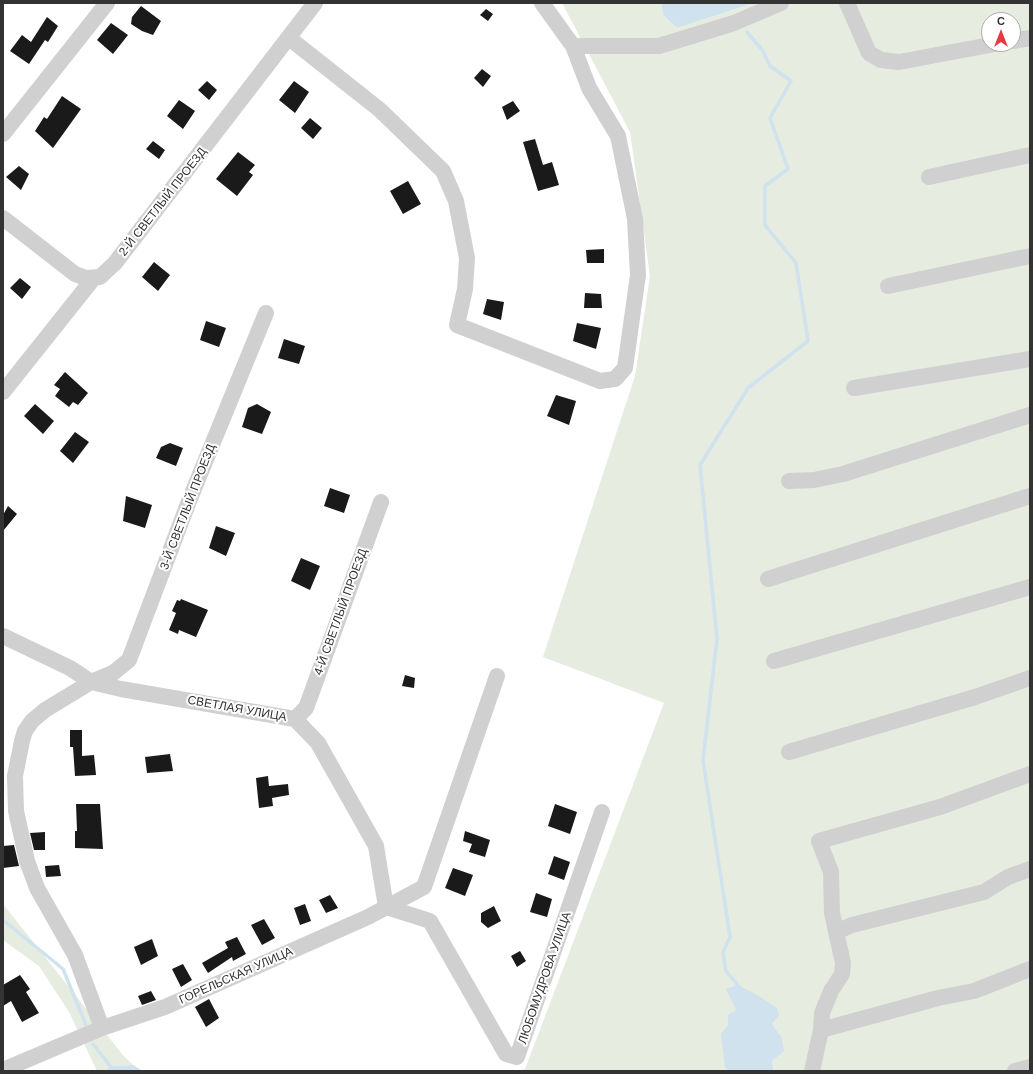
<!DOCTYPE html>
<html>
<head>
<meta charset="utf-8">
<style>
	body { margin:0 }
	#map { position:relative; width:1033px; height:1074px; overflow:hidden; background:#fff; font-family:Arial,sans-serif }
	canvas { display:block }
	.frame { position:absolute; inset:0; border:4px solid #333; pointer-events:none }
	.north { position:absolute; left:981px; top:12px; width:40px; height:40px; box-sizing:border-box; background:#fff; border:1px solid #adadad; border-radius:50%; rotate:0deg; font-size:11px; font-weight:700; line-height:16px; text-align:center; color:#333 }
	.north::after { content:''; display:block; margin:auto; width:14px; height:18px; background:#e63946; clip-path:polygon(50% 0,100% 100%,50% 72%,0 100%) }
</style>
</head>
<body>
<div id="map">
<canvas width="1033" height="1074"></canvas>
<div class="frame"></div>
<div class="north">С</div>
</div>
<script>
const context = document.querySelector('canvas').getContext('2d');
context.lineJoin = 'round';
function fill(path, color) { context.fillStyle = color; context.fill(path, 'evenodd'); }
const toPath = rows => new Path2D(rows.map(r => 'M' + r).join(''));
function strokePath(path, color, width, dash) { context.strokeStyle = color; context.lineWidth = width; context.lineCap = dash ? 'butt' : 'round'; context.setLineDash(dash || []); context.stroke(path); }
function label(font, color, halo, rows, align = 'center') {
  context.font = font + ' Arial,sans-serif'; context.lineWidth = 4; context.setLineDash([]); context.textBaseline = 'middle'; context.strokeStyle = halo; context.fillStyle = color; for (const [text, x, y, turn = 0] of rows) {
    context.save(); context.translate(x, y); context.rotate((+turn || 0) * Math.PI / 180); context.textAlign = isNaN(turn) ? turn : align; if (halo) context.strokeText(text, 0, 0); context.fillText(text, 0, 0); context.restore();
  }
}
const green = toPath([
	[562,3,661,3,663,15,677,28,754,3,1030,3,1030,1071,774,1071,772,1061,781,1036,772,1024,777,1008,769,1004,736,1011,728,1025,725,1068,730,1071,517,1071,525,1069,664,703,543,657,635,376,650,276,630,132],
	[989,20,1013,20,1013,44,989,44],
	[3,904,122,1054,133,1065,109,1066,107,1071,97,1071,69,1012,39,966,3,940]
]);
const water = toPath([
	[661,3,754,3,677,28,663,15],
	[738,985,757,995,777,1008,779,1015,772,1024,781,1036,784,1051,772,1061,774,1071,730,1071,725,1068,721,1034,728,1025,728,1015,736,1010,726,989],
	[133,1065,143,1071,107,1071,109,1066]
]);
const stream = toPath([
	[3,920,63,969,86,1025],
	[740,988,726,971,723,952,730,937,703,760,717,639,700,465,748,388,808,341,796,263,765,225,765,186,788,169,770,118,791,81,770,66,763,51,747,32],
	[93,1044,114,1071]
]);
const building = toPath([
	[141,6,161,21,153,35,142,31,131,24,132,17],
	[486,9,493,14,488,21,480,15],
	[47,17,58,26,48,42,45,40,29,64,10,51,22,35,31,42],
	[111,23,128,35,113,54,97,40],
	[482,69,491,76,483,87,474,78],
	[207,81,217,90,209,100,198,90],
	[294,81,309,92,295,113,279,100],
	[62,96,81,109,53,148,35,131,44,117,47,119],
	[179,100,195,111,183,129,167,116],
	[513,101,520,111,507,120,502,107],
	[310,118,322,128,313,139,301,128],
	[535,139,543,165,552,162,559,185,538,191,523,142],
	[153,141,165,150,159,159,146,149],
	[238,152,255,165,249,172,253,175,237,196,216,179],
	[19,166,29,174,21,190,6,177],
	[408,181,421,204,403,214,390,191],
	[604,249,604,263,587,263,586,250],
	[154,262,170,275,158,291,142,277],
	[20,278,31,287,22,299,10,288],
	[585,293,601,294,602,308,584,308],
	[487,299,504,302,501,320,483,314],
	[206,321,226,328,219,347,200,340],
	[577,323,601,328,596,349,573,341],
	[284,339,305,346,299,364,278,358],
	[65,372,88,393,78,405,73,402,69,407,55,396,60,389,54,385],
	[556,395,576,401,569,425,547,416],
	[35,404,54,421,43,434,24,416],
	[257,404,271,412,262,434,242,427,248,408],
	[75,432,89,442,73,463,60,451],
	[170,443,183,448,176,466,156,458,161,447],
	[330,488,350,495,344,513,324,506],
	[126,496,152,505,145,528,123,521],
	[8,506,17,514,3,531,3,515],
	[216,526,235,533,226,556,209,548],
	[301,558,320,566,310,590,291,581],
	[181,599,208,610,196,637,179,630,178,634,169,630,176,613,172,611,177,600,180,601],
	[405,675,415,678,414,688,402,686],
	[70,730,82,730,82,756,94,755,96,775,75,776,73,747,70,747],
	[170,754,173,771,147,773,145,757],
	[268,776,269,786,288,784,289,795,272,798,273,806,259,808,256,778],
	[76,804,100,804,103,849,75,848,75,831,77,831],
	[555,804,577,812,570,834,548,826],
	[465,831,490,840,485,857,469,852,472,844,463,841],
	[45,832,45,850,34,850,30,833],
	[14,845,19,866,3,868,3,846],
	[554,856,570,862,564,880,548,874],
	[59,865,61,876,46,877,45,866],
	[453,868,473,875,465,896,445,888],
	[536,893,552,899,547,917,530,912],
	[330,895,338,908,326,913,319,900],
	[305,904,311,921,300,925,294,908],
	[494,906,501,921,488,928,481,922,481,913],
	[264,919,275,938,262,945,251,925],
	[237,937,246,954,233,961,232,957,208,973,202,963,228,948,225,942],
	[152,939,158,956,141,965,134,947],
	[520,951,526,961,517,967,511,956],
	[183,964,192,980,181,987,172,969],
	[20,975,30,989,26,992,39,1013,22,1022,11,1001,3,1006,3,985],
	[151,991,156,1000,142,1005,138,996],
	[209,999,219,1018,206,1027,195,1007]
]);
const minor = toPath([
	[542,3,573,46,659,46,734,23,781,3],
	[847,3,869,53,881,60,899,62,995,44],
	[289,38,380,110,443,171,456,201,467,258,465,289,457,325,600,381,615,379,625,368,638,275,635,219,618,136,589,88,573,46],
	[1013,41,1030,38],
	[3,134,107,3],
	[929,177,1030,155],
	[3,218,75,274,86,278,100,277,115,263,315,3],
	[888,286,1030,256],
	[854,388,1030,359],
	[3,392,93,279],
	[789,481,814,480,843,474,1030,415],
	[768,579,1030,496],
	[3,636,70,668,91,682,121,689,295,719,318,743,376,846,386,907,430,921,506,1054,517,1057,602,812],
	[774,661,1030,587],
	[295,719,306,708,381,502],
	[789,752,975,697,1030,678],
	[836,932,852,925,984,892,1008,877,1030,869],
	[102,1028,75,955,37,888,27,861,16,811,15,776,22,741,25,731,32,721,45,710,91,682,113,673,129,660,189,501,266,313],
	[821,1030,938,998,974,991,1030,969],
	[3,1070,102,1028,165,1007,368,917,424,887,497,676],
	[812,1071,821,1030,822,1013,831,991,842,974,843,963,832,913,831,872,819,841,940,807,1030,774],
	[1015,1071,1030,1067]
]);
const streetNames = [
	["2-Й СВЕТЛЫЙ ПРОЕЗД",163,202,-52],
	["3-Й СВЕТЛЫЙ ПРОЕЗД",188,507,-69],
	["4-Й СВЕТЛЫЙ ПРОЕЗД",341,612,-70],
	["СВЕТЛАЯ УЛИЦА",237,709,10],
	["ГОРЕЛЬСКАЯ УЛИЦА",236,976,-24],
	["ЛЮБОМУДРОВА УЛИЦА",545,978,-71]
];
fill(green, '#e6ecdf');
fill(water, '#cfe2ee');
strokePath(stream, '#cfe2ee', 3.5);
fill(building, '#1a1a1a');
strokePath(minor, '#d0d0d0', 16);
label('12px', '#333', '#fff', streetNames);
</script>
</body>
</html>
